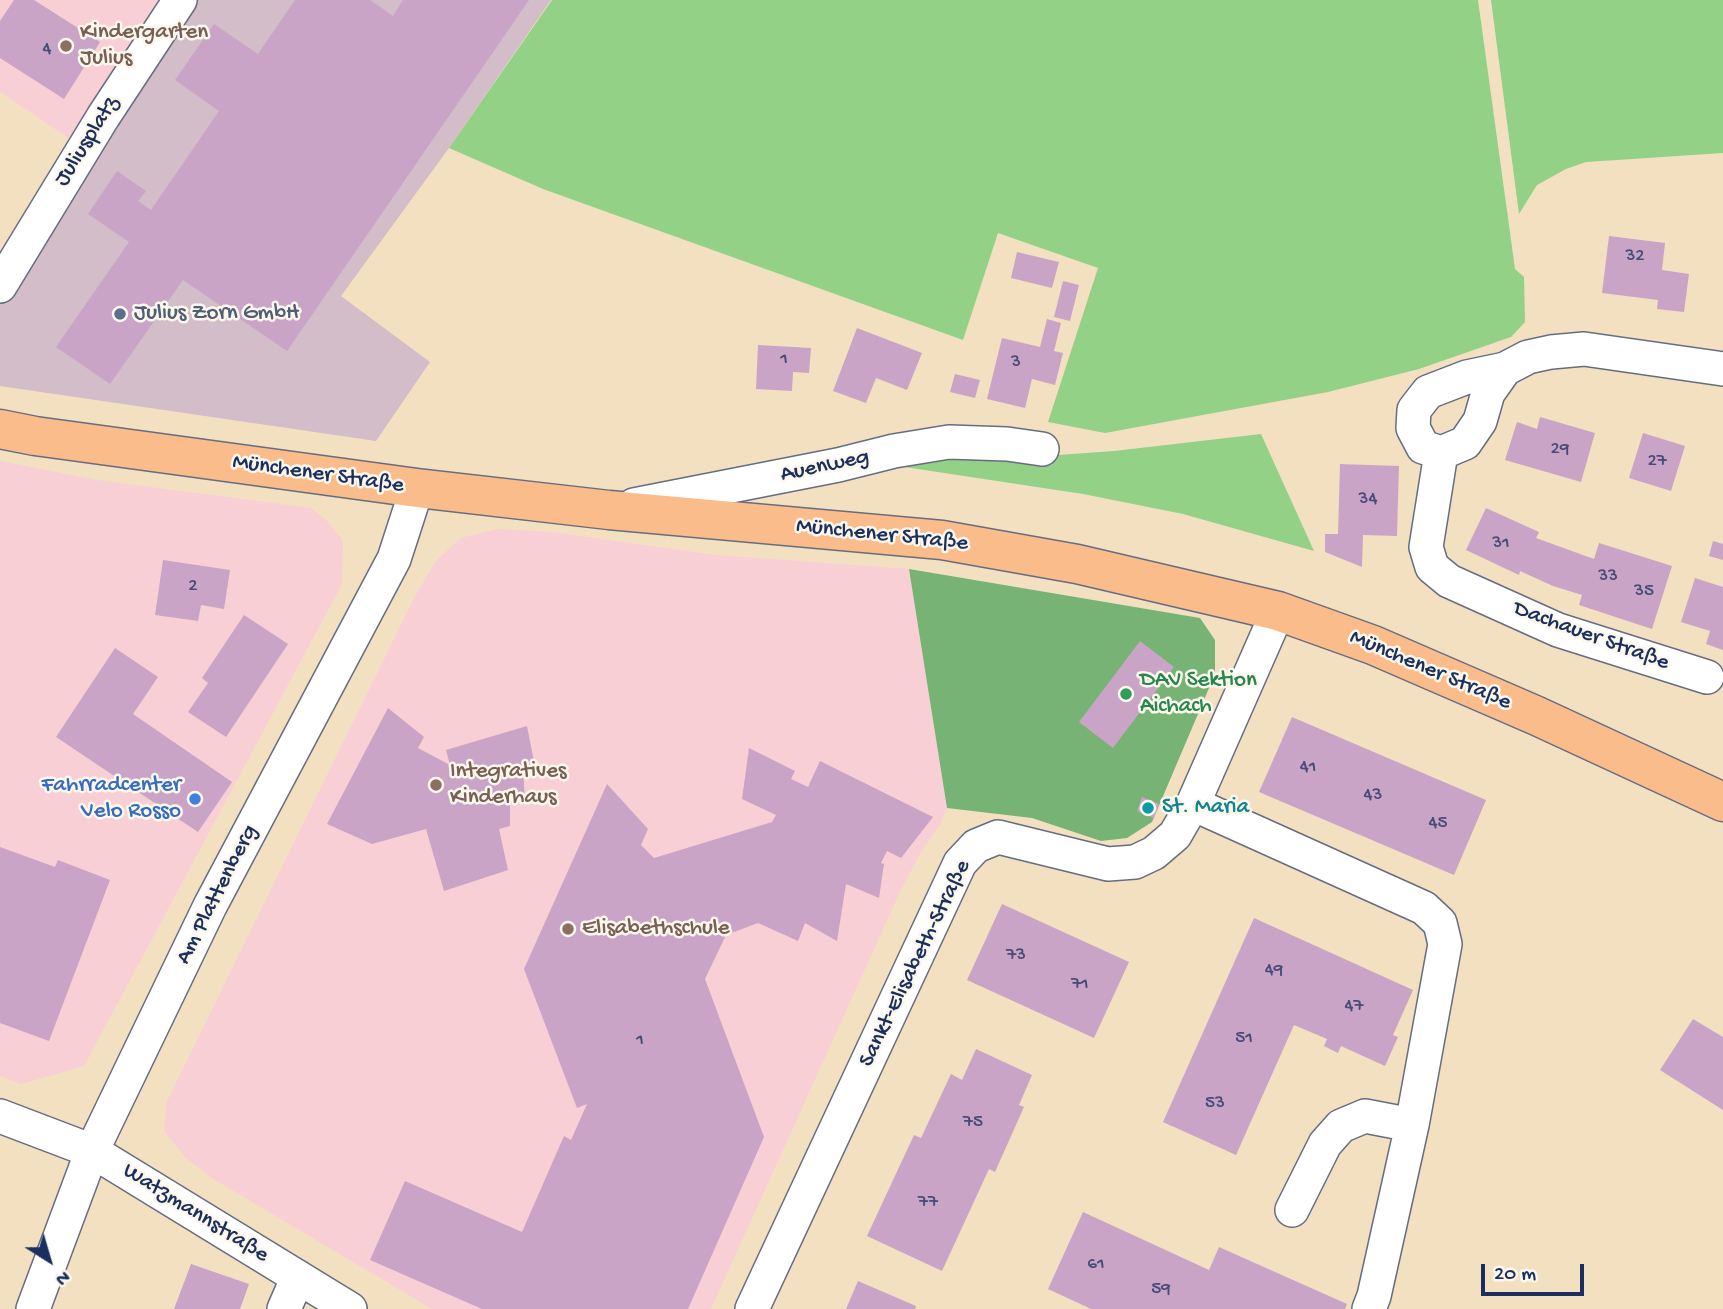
<!DOCTYPE html>
<html>
<head>
<meta charset="utf-8">
<style>
	body { margin:0 }
	#map { position:relative; width:1723px; height:1309px; overflow:hidden; background:#f2e0c1; font-family:"Gochi Hand",sans-serif }
	canvas { display:block }
	.north { position:absolute; left:14px; top:1225px; width:70px; height:70px; -webkit-text-stroke:5px #fbf7ec; paint-order:stroke; rotate:143deg; font-size:19px; font-weight:700; line-height:28px; text-align:center; color:#1b2f5e }
	.north::after { content:''; display:block; margin:auto; width:24px; height:32px; background:#1b2f5e; clip-path:polygon(50% 0,100% 100%,50% 72%,0 100%) }
	.scale { position:absolute; left:1481px; top:1264px; width:103px; height:32px; box-sizing:border-box; border:4px solid #1b2f5e; border-top:0; padding-left:9px; font-size:21px; line-height:24px; white-space:nowrap; color:#1b2f5e; -webkit-text-stroke:5px #fbf7ec; paint-order:stroke }
</style>
</head>
<body>
<div id="map">
<canvas width="1723" height="1309"></canvas>
<div class="north">N</div>
<div class="scale">20 m</div>
</div>
<script>
const context = document.querySelector('canvas').getContext('2d');
context.lineJoin = 'round';
function fill(path, color) { context.fillStyle = color; context.fill(path, 'evenodd'); }
const toPath = rows => new Path2D(rows.map(r => 'M' + r).join(''));
function strokePath(path, color, width, dash) { context.strokeStyle = color; context.lineWidth = width; context.lineCap = dash ? 'butt' : 'round'; context.setLineDash(dash || []); context.stroke(path); }
function label(font, color, halo, rows, align = 'center') {
  context.font = font + ' "Gochi Hand",sans-serif'; context.lineWidth = 5; context.setLineDash([]); context.textBaseline = 'middle'; context.strokeStyle = halo; context.fillStyle = color; for (const [text, x, y, turn = 0] of rows) {
    context.save(); context.translate(x, y); context.rotate((+turn || 0) * Math.PI / 180); context.textAlign = isNaN(turn) ? turn : align; if (halo) context.strokeText(text, 0, 0); context.fillText(text, 0, 0); context.restore();
  }
}
const built = toPath([
	[0,0,162,0,73,141,0,92],
	[0,461,97,480,311,508,326,520,343,541,342,584,84,1066,21,1084,0,1076],
	[498,529,552,532,715,555,909,569,947,808,941,823,921,852,899,894,711,1309,432,1309,212,1178,186,1158,164,1131,167,1101,414,598,436,561,461,538]
]);
const industrial = toPath([
	[195,0,551,0,449,148,341,296,430,362,376,441,0,386,0,282]
]);
const green = toPath([
	[552,0,1478,0,1515,269,1524,277,1525,322,1511,337,1419,369,1328,392,1105,433,1048,422,1098,268,998,233,963,340,543,189,449,148],
	[1491,0,1723,0,1723,153,1586,162,1566,169,1537,185,1519,214],
	[1261,434,1314,551,1183,514,1083,494,898,466,953,453,1044,456,1114,451]
]);
const forest = toPath([
	[909,569,1200,618,1215,640,1215,674,1152,822,1127,838,1101,841,1032,818,947,808]
]);
const building = toPath([
	[14,0,34,0,100,42,64,99,0,58,0,21],
	[295,0,370,0,393,16,403,0,529,0,287,351,183,280,110,384,56,347,129,242,88,214,117,171,146,191,138,201,151,210,219,111,175,80,214,24,258,54],
	[1609,236,1665,243,1662,270,1689,274,1684,312,1657,309,1658,300,1602,293],
	[1017,252,1059,262,1052,288,1011,278],
	[1063,281,1079,285,1070,321,1054,317],
	[1047,319,1061,323,1054,351,1063,353,1055,385,1032,379,1025,408,987,399,1002,338,1040,347],
	[857,328,922,353,907,390,876,378,866,403,833,391],
	[758,345,811,348,809,373,793,372,792,391,756,389],
	[955,374,980,380,975,398,950,392],
	[1540,417,1595,433,1581,482,1505,460,1517,422,1537,429],
	[1643,433,1685,446,1671,491,1629,478],
	[1340,464,1399,466,1397,536,1363,535,1362,567,1325,552,1325,534,1338,534],
	[1486,508,1539,532,1536,538,1594,559,1599,543,1672,566,1652,629,1579,605,1582,595,1553,586,1520,571,1519,575,1466,550],
	[1713,541,1723,544,1723,560,1709,556],
	[163,560,230,570,224,609,201,605,198,621,155,615],
	[1695,578,1723,587,1723,650,1706,644,1710,631,1681,622],
	[244,615,288,644,226,737,188,712,208,683,202,678],
	[1140,641,1174,667,1113,748,1079,722],
	[115,648,158,677,133,714,232,782,198,832,56,737],
	[388,708,424,737,418,748,450,765,446,750,527,726,535,767,523,770,525,800,510,804,510,826,499,829,508,870,444,891,426,829,372,844,327,824],
	[1292,717,1486,800,1454,875,1259,792],
	[749,748,795,771,791,779,808,787,820,761,933,817,901,858,887,851,881,863,884,864,879,898,846,884,837,941,805,923,798,941,758,923,726,935,705,979,764,1137,688,1309,482,1309,370,1260,405,1181,522,1232,564,1136,571,1140,587,1104,577,1108,524,969,607,784,648,829,641,845,654,858,772,822,776,815,742,799],
	[1142,797,1159,804,1154,818,1137,811],
	[0,847,55,867,58,860,110,880,49,1041,0,1023],
	[1002,904,1129,962,1094,1038,967,980],
	[1254,918,1413,990,1393,1035,1398,1037,1385,1066,1341,1046,1338,1053,1324,1046,1327,1039,1294,1025,1236,1155,1163,1122],
	[1693,1019,1723,1037,1723,1110,1660,1070],
	[976,1049,1032,1075,1019,1105,1024,1107,995,1172,989,1169,942,1271,867,1236,914,1135,921,1138,951,1074,962,1080],
	[1083,1212,1209,1270,1219,1247,1347,1304,1345,1309,1091,1309,1048,1289],
	[191,1264,249,1284,240,1309,174,1309],
	[858,1281,916,1306,915,1309,846,1309]
]);
const minor = toPath([
	[0,286,103,117,180,0],
	[1505,369,1488,393,1480,421,1465,443,1441,453,1423,447,1413,428,1414,410,1428,392,1467,377,1505,369,1528,357,1551,352,1584,349,1723,369],
	[1441,453,1426,547,1432,567,1449,581,1558,630,1707,677],
	[634,505,838,465,894,451,949,442,1007,444,1042,449],
	[1193,804,1424,908,1440,923,1445,944,1412,1125,1374,1296,1369,1309],
	[0,1116,92,1151,350,1309],
	[1292,1210,1325,1144,1341,1126,1365,1116,1412,1125],
	[33,1309,92,1151,210,906,394,559,417,488],
	[284,1309,298,1277],
	[752,1309,960,863,976,846,998,837,1108,864,1135,862,1154,853,1175,835,1193,804,1278,611]
]);
const major = toPath([
	[0,429,35,436,417,488,609,510,942,540,1077,564,1278,611,1373,645,1537,716,1723,802]
]);
const markers = [
	[66,46,7,"#8d6e63"],
	[120,314,7,"#5c6f8a"],
	[1126,694,7,"#2e9e5b"],
	[436,785,7,"#8d6e63"],
	[195,799,7,"#3f7fe0"],
	[1148,808,7,"#0f9aa8"],
	[568,929,7,"#8d6e63"]
];
const numberNames = [
	["4",47,50],
	["32",1635,257],
	["1",784,360],
	["3",1016,363],
	["29",1560,450],
	["27",1657,462],
	["34",1368,500],
	["31",1501,544],
	["33",1608,577],
	["2",193,587],
	["35",1644,592],
	["41",1308,768],
	["43",1373,796],
	["45",1438,824],
	["73",1016,956],
	["49",1274,971],
	["71",1080,985],
	["47",1354,1007],
	["51",1244,1039],
	["1",640,1041],
	["53",1215,1104],
	["75",973,1123],
	["77",928,1203],
	["61",1096,1265],
	["59",1161,1290]
];
const educationNames = [
	["Kindergarten",80,33],
	["Julius",80,59],
	["Integratives",450,772],
	["Kinderhaus",450,798],
	["Elisabethschule",582,929]
];
const streetNames = [
	["Juliusplatz",88,142,-58],
	["Auenweg",825,467,-12],
	["Münchener Straße",318,475,8],
	["Münchener Straße",882,536,6],
	["Dachauer Straße",1591,637,20],
	["Münchener Straße",1430,671,23],
	["Am Plattenberg",218,895,-63],
	["Sankt-Elisabeth-Straße",916,964,-64],
	["Watzmannstraße",195,1214,32]
];
const serviceNames = [
	["Julius Zorn GmbH",134,314]
];
const leisureNames = [
	["DAV Sektion",1140,681],
	["Aichach",1140,707]
];
const shopNames = [
	["Fahrradcenter",181,786],
	["Velo Rosso",181,812]
];
const cultureNames = [
	["St. Maria",1162,808]
];
fill(built, '#f7cfd5');
fill(industrial, '#d2bdc8');
fill(green, '#93d187');
fill(forest, '#76b374');
fill(building, '#caa4c6');
strokePath(minor, '#666d81', 36);
strokePath(major, '#666d81', 41);
strokePath(minor, '#fff', 33);
strokePath(major, '#f9bc8a', 38);
for (const [x, y, r, color] of markers) { const dot = new Path2D(); dot.arc(x, y, r, 0, 2 * Math.PI); context.fillStyle = color; context.fill(dot); strokePath(dot, '#fbf7ec', 2.5); }
label('19px', '#474c78', null, numberNames);
label('23px', '#785e54', '#fbf7ec', educationNames, 'left');
label('23px', '#1b2f5e', '#fbf7ec', streetNames);
label('23px', '#4e5e75', '#fbf7ec', serviceNames, 'left');
label('23px', '#27864d', '#fbf7ec', leisureNames, 'left');
label('23px', '#366cbe', '#fbf7ec', shopNames, 'right');
label('23px', '#0d838f', '#fbf7ec', cultureNames, 'left');
</script>
</body>
</html>
